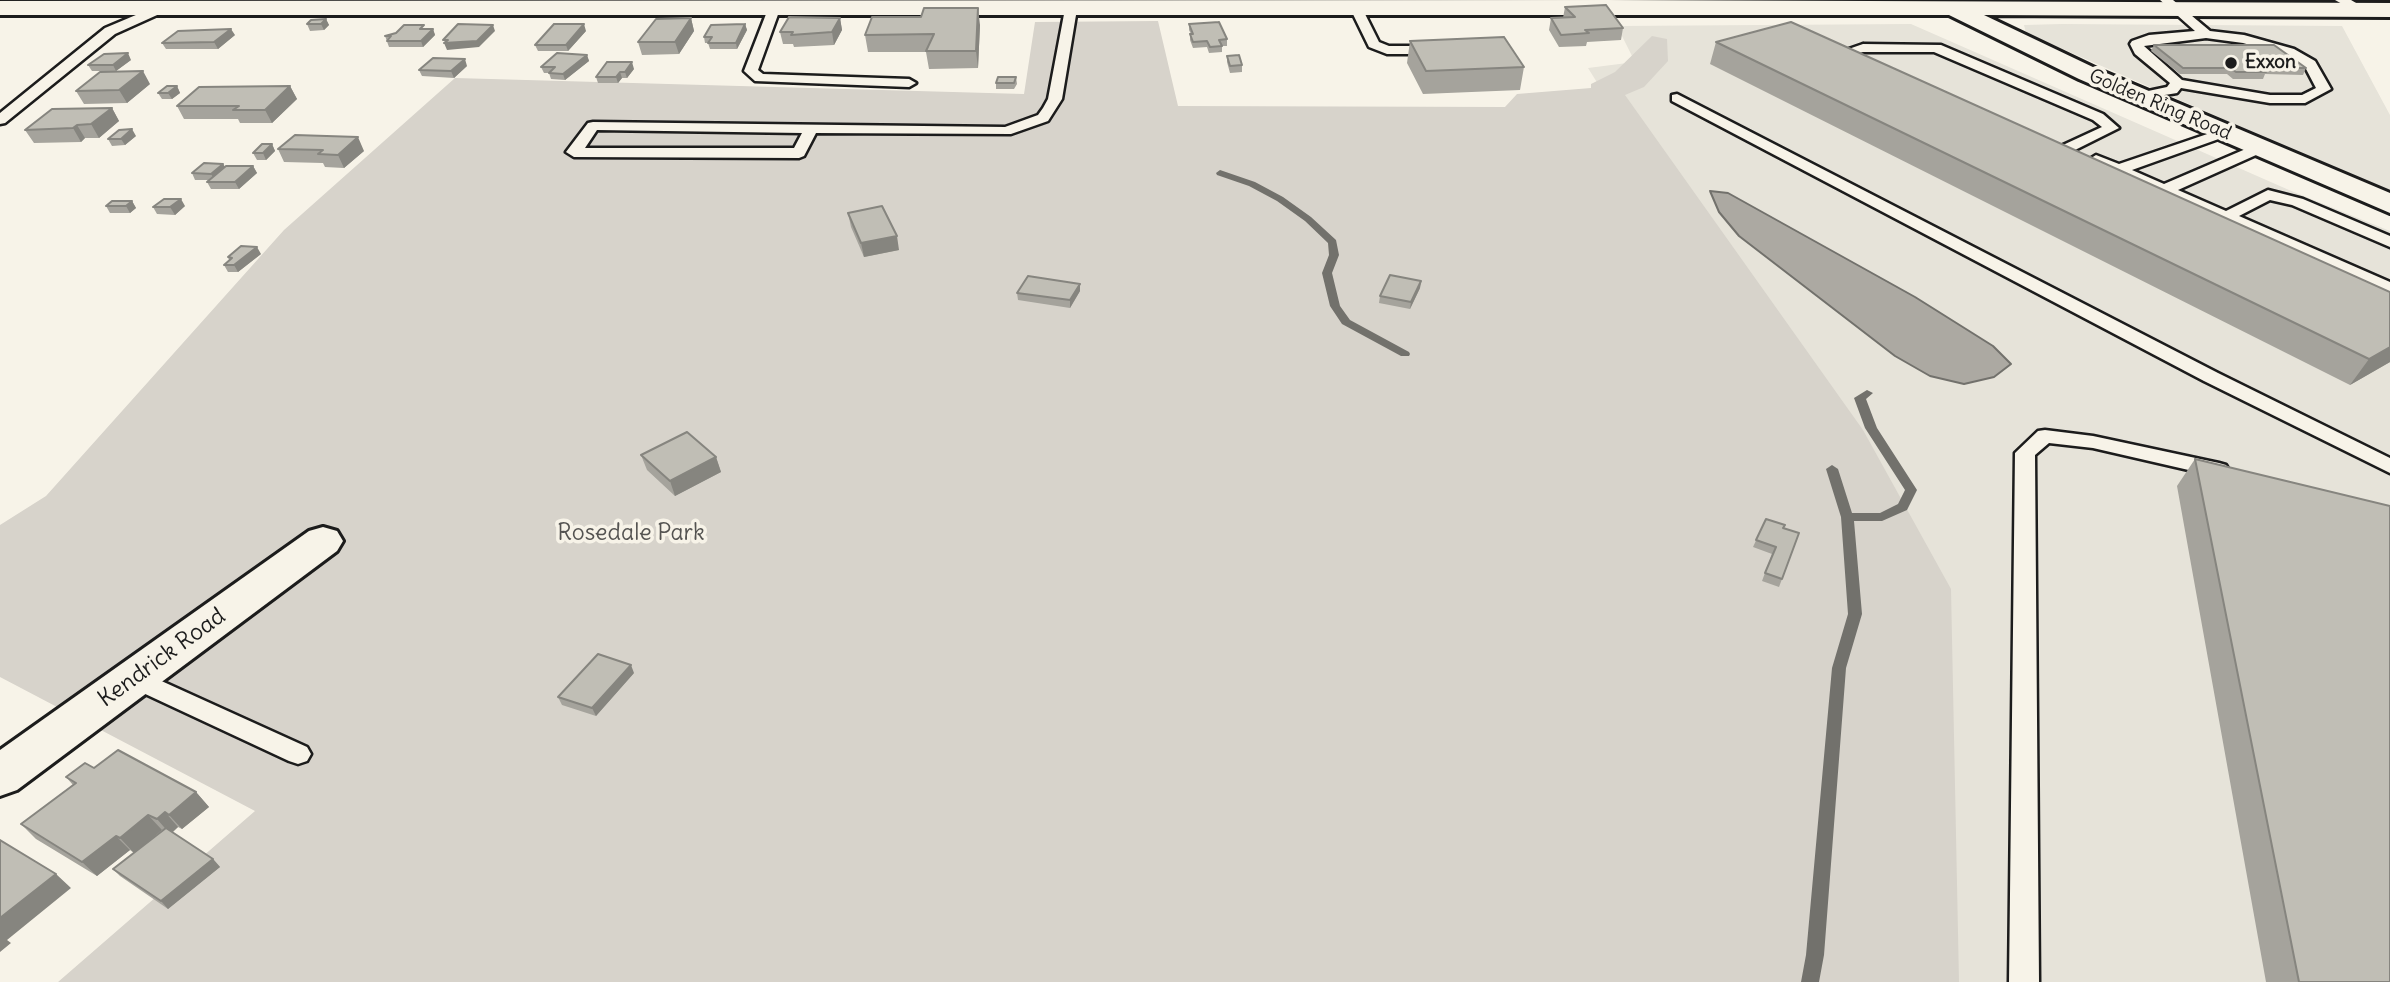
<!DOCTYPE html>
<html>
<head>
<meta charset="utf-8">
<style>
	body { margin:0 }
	canvas { display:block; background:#f7f3e8 }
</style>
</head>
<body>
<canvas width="2390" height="982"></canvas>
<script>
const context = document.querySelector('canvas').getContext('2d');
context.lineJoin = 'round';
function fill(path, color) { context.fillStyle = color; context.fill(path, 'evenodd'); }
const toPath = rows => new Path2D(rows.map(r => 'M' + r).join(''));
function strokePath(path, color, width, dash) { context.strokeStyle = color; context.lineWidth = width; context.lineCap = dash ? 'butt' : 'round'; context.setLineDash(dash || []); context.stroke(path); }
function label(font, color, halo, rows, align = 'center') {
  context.font = font + ' Delius,sans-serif'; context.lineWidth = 7; context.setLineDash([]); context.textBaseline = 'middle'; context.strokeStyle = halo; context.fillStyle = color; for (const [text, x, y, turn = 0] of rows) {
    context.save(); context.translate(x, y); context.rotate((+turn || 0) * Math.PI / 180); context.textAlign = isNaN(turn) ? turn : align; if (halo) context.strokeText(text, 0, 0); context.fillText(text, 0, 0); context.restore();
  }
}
const built = toPath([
	[1911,24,2289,190,2390,231,2390,982,1930,982,1613,108,1588,68,1635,62,1617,26],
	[2062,24,2342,26,2390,115,2390,192,2026,33,2024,25]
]);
const green = toPath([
	[1158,21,1178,106,1505,107,1517,94,1591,88,1591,84,1615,72,1652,36,1667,39,1668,61,1644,87,1625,95,1863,430,1951,589,1959,982,58,982,255,811,0,677,0,525,46,496,284,230,455,78,1024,94,1035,22]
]);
const water = toPath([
	[1710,191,1728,193,1915,297,1993,346,2011,364,1994,377,1964,384,1930,376,1895,356,1739,236,1719,212,1710,191]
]);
const stream = toPath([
	[1220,170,1255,182,1283,197,1311,217,1336,240,1339,255,1332,273,1340,306,1350,320,1409,352,1410,354,1409,356,1401,356,1342,324,1330,306,1322,273,1329,255,1328,243,1305,221,1277,201,1249,186,1217,175,1216,173,1220,170],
	[1867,390,1873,393,1866,399,1877,428,1917,490,1907,510,1882,521,1854,521,1862,614,1846,668,1824,955,1819,982,1801,982,1806,955,1832,668,1848,614,1841,517,1826,469,1832,465,1838,469,1852,513,1880,513,1898,504,1905,490,1865,428,1854,398,1867,390]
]);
const lane = toPath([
	[2160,0,2173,0,2210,31,2244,35,2294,49,2315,61,2331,89,2305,103,2270,103,2181,88,2177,93,2134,100,2134,94,2167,87,2170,83,2135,54,2130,44,2132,41,2149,35,2195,31,2160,0],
	[2206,38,2243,43,2284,55,2305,67,2316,88,2302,95,2270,95,2182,80,2144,46,2206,38],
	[2335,0,2351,0,2368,10,2366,13,2358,13,2335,0],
	[162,4,166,5,166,11,115,34,5,123,0,124,0,113,105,28,162,4],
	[1356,4,1362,8,1379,42,1389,46,1435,46,1442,50,1435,54,1387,54,1369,47,1350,8,1356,4],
	[774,5,780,9,758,70,763,74,909,79,916,83,909,87,755,81,744,71,768,9,774,5],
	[1071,5,1077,9,1062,99,1048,121,1011,134,816,133,804,156,799,158,574,157,566,152,588,123,593,122,1005,127,1038,115,1043,108,1048,99,1065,9,1071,5],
	[597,130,802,133,794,148,585,148,597,130],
	[1863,44,1941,45,2103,114,2119,128,2073,151,2063,151,2061,148,2063,145,2102,127,2093,120,1934,52,1863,52,1847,56,1840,52,1863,44],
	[1677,94,2218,373,2390,458,2390,473,2204,381,1672,101,1672,95,1677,94],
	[2222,129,2227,130,2229,133,2227,136,2132,170,2164,184,2255,145,2265,145,2267,148,2265,151,2178,190,2226,211,2268,190,2303,199,2390,236,2390,247,2292,205,2270,200,2239,216,2390,282,2390,293,2112,173,2088,160,2096,155,2119,164,2222,129],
	[2045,430,2093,436,2219,463,2226,465,2229,470,2226,475,2219,477,2093,448,2049,443,2035,455,2039,982,2009,982,2015,453,2038,431,2045,430],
	[135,669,307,747,311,754,307,761,298,764,289,761,126,685,123,678,126,671,135,669]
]);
const street = toPath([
	[323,527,337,531,343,541,337,551,17,790,0,796,0,750,309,531,323,527]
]);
const secondary = toPath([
	[1608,0,2390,3,2390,17,1984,15,2097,69,2390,193,2390,213,2079,79,1949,15,0,15,0,1,1608,0]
]);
const wall = toPath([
	[1565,7,1623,28,1621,40,1587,42,1586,46,1559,47,1549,30,1551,18,1563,18],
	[921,17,980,25,978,68,929,69,926,52,868,52,865,35],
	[691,18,694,31,679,54,642,55,638,42],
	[840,18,842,30,834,45,794,47,793,44,783,44,780,32],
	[326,19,329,25,324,30,310,31,307,24],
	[745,24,747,30,737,49,710,49,708,43,705,43,704,37],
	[1189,24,1227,39,1227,46,1222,46,1222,52,1209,53,1207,47,1193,48,1190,40,1190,34,1191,34,1189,30],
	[425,29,433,29,435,35,423,47,389,47,385,36],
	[586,31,568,51,538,51,535,45],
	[235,35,218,49,166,49,162,43],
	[1410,41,1524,67,1520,90,1423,94,1407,63],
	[1716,42,2390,362,2350,385,1710,64],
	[2154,45,2306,68,2303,75,2265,74,2263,79,2233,79,2227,74,2180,74,2151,51],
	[587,55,589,61,565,80,551,79,549,73,544,73,541,67],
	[1227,56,1242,65,1242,72,1230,73,1227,62],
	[131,60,116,71,92,71,88,65],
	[467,66,454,78,422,76,419,70],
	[634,69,627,78,622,78,618,83,598,83,596,77],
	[1016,77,1017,84,1014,89,996,89,996,83],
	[150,84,127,103,84,104,76,91],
	[177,86,180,93,172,99,162,99,158,93],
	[290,86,297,99,272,123,240,123,238,119,184,119,177,106],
	[112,108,119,121,99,138,85,138,81,142,34,143,25,130],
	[136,136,125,145,112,146,108,139],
	[272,144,275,151,266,160,257,160,253,153],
	[278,149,364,151,344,168,325,167,323,163,284,162],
	[223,164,225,167,253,166,257,173,239,189,211,189,207,182,208,180,195,180,192,173],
	[132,201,136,208,130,213,110,213,106,206],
	[185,206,175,215,157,214,153,207],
	[848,213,899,250,864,257,851,227],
	[261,254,238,272,228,272,224,265,229,260,228,257],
	[1421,281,1420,288,1410,309,1379,303,1380,296],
	[1080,284,1080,291,1070,308,1018,300,1017,293],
	[641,455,716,457,721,472,675,496,647,470],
	[2195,459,2390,982,2266,982,2177,486],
	[1766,519,1783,528,1782,579,1779,587,1762,581,1772,554,1753,547],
	[634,673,596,716,562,705,558,697],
	[94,768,196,792,209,807,182,829,178,827,172,833,213,859,220,867,168,909,120,876,113,869,134,853,130,850,97,876,36,839,21,824,73,785,66,777],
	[162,830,163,830,134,853]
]);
const shadedWall = toPath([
	[978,8,980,25,978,68,976,51],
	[691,18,694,31,679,54,675,42],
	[840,18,842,30,834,45,832,32],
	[326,19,329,25,324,30,321,24],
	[584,24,586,31,568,51,566,45],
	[745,24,747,30,737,49,736,43],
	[493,25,495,31,479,47,447,50,444,43],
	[231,29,235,35,218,49,214,42],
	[433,29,435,35,423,47,421,41],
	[128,53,131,60,116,71,113,65],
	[587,55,589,61,565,80,563,74],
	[465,59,467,66,454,78,451,71],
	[632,62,634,69,627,78,625,72],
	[143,71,150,84,127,103,119,90],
	[620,72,622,78,618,83,616,77],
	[177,86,180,93,172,99,168,93],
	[290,86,297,99,272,123,265,110],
	[112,108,119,121,99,138,91,124],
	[77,125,85,138,81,142,73,128],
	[132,129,136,136,125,145,121,139],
	[358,137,364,151,344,168,338,155],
	[272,144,275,151,266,160,263,153],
	[223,164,227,170,215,180,211,174],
	[253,166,257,173,239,189,235,182],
	[181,199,185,206,175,215,170,207],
	[132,201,136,208,130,213,126,206],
	[897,236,899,250,864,257,861,243],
	[257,247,261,254,238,272,234,265],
	[1421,281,1420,288,1410,309,1411,302],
	[1080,284,1080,291,1070,308,1070,300],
	[2390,347,2390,362,2350,385,2369,359],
	[716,457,721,472,675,496,670,481],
	[631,665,634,673,596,716,592,708],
	[196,792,209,807,182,829,169,815],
	[165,812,178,827,170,834,157,819],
	[148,815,162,830,134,853,120,838],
	[116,836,130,850,97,876,82,862],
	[213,859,220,867,168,909,161,901],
	[56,874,71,888,7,940,11,943,0,952,0,918]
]);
const building = toPath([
	[1606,5,1623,28,1585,30,1589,33,1561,35,1551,18,1575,17,1565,7,1606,5],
	[924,8,978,8,976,51,926,51,934,34,865,35,872,17,921,17,924,8],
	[789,17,840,18,832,32,791,35,793,32,780,32,789,17],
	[691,18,675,42,638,42,656,19,691,18],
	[326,19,321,24,307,24,311,20,326,19],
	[1219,22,1227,39,1219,40,1222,46,1210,47,1207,41,1193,42,1190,34,1193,34,1189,24,1219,22],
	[1791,22,2390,292,2390,347,2369,359,1716,42,1791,22],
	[458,24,493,25,477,41,444,43,448,40,443,40,458,24],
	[554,24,584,24,566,45,535,45,554,24],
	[745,24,736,43,708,43,712,37,704,37,711,25,745,24],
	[404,25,424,25,420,29,433,29,421,41,387,41,391,36,385,36,396,33,404,25],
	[231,29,214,42,162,43,178,31,231,29],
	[1504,37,1524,67,1426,71,1410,41,1504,37],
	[2154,45,2274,45,2306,68,2260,68,2266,72,2236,72,2230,68,2183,68,2154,45],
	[128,53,113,65,88,65,104,54,128,53],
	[557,53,587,55,563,74,549,73,555,67,541,67,557,53],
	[1239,55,1242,65,1230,66,1227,56,1239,55],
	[433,58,465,59,451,71,419,70,433,58],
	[607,62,632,62,625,72,620,72,616,77,596,77,607,62],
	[143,71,119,90,76,91,100,72,143,71],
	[998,77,1016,77,1014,83,996,83,998,77],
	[167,86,177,86,168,93,158,93,167,86],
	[290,86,265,110,233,110,239,106,177,106,199,87,290,86],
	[112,108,91,124,77,125,73,128,25,130,52,109,112,108],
	[132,129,121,139,108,139,119,130,132,129],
	[295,135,358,137,338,155,318,154,323,150,278,149,295,135],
	[262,144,272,144,263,153,253,153,262,144],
	[204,163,223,164,211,174,192,173,204,163],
	[226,166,253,166,235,182,207,182,226,166],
	[164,199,181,199,170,207,153,207,164,199],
	[112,201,132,201,126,206,106,206,112,201],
	[882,206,897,236,861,243,848,213,882,206],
	[241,246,257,247,234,265,224,265,232,258,228,257,241,246],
	[1390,275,1421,281,1411,302,1380,296,1390,275],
	[1028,276,1080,284,1070,300,1017,293,1028,276],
	[687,432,716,457,670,481,641,455,687,432],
	[2195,459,2390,506,2390,982,2299,982,2195,459],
	[1766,519,1785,525,1783,528,1799,533,1782,579,1765,573,1776,547,1756,540,1766,519],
	[598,654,631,665,592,708,558,697,598,654],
	[118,750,196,792,169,815,165,812,157,819,148,815,120,838,116,836,82,862,21,824,76,783,66,777,85,763,94,768,118,750],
	[166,828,213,859,161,901,113,869,166,828],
	[0,840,56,874,0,918,0,840]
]);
const markers = [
	[2231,63,7,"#1c1c1c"]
];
const farPoinames = [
	["Exxon",2245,63]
];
const farStreetnames = [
	["Golden Ring Road",2160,105,23]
];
const parkNames = [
	["Rosedale Park",631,533]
];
const streetNames = [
	["Kendrick Road",162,658,-36]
];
fill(built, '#e6e3d9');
fill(green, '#d7d3cb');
fill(water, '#aca9a2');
strokePath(water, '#72716c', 2);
fill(stream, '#72716c');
strokePath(lane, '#1c1c1c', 5);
strokePath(street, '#1c1c1c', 6);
strokePath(secondary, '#1c1c1c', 6);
fill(lane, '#f7f3e8');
fill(street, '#f7f3e8');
fill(secondary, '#f7f3e8');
fill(wall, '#a5a39c');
fill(shadedWall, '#86857f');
fill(building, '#c0beb5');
strokePath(building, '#86857f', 2);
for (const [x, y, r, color] of markers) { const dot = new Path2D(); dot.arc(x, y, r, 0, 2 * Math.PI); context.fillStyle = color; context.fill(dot); strokePath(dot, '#f7f3e8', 2.5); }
label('bold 19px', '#1c1c1c', '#f7f3e8', farPoinames, 'left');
label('19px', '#1c1c1c', '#f7f3e8', farStreetnames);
label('23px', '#545351', '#f7f3e8', parkNames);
label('23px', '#1c1c1c', '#f7f3e8', streetNames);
</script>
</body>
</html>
